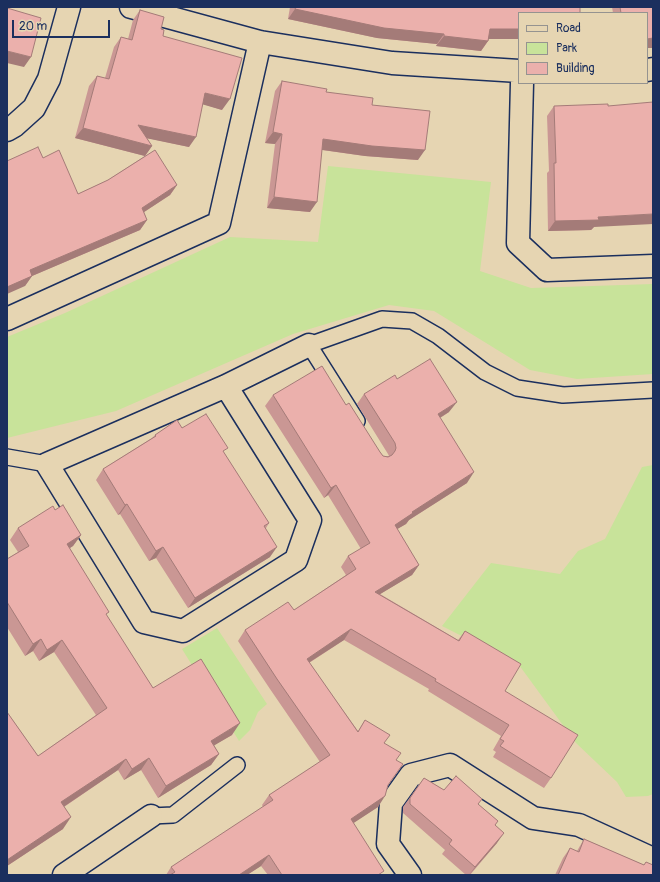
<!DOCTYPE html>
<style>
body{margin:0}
#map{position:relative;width:660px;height:882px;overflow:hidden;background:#e6d5b2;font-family:Pangolin,sans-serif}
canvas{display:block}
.frame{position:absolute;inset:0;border:8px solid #1b2f5e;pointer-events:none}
.legend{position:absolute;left:518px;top:12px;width:130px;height:72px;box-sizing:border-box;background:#e6d5b2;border:1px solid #959390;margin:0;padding:5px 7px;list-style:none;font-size:12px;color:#1b2f5e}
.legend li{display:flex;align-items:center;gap:8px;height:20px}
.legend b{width:20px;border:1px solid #959390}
.scale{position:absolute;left:12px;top:20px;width:98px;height:18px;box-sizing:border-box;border:2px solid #1b2f5e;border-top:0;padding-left:5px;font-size:12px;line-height:14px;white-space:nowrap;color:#1b2f5e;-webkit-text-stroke:3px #e6d5b2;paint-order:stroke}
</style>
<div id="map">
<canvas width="660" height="882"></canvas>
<div class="frame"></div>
<ul class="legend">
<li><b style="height:5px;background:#e6d5b2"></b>Road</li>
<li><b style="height:11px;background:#c8e39a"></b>Park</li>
<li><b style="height:11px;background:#ebb0ac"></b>Building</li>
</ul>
<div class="scale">20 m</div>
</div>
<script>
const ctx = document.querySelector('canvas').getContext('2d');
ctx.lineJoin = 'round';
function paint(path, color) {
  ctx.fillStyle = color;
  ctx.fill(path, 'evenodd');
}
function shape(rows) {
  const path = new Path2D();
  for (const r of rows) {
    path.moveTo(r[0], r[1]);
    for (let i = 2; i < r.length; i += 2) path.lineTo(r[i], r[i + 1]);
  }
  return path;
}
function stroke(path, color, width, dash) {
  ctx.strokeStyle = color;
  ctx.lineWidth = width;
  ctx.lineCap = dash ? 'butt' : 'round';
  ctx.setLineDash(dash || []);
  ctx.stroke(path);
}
paint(shape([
 [328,166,491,182,480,271,531,288,653,284,653,374,577,379,530,370,434,311,389,305,293,334,116,411,7,438,7,337,65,313,230,237,318,242],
 [653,465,653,794,648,796,626,797,617,782,576,743,519,665,442,626,491,563,560,574,578,551,605,539,642,467],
 [217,628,267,704,258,712,250,730,239,741,182,649]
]), '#c8e39a');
const service = shape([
 [357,421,309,345,382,319,412,321,438,336,485,372,517,388,563,395,653,390],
 [7,457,47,464],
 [151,816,173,815,237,765]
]);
const minor = shape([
 [131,7,260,42,392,63,519,71],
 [647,70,653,69],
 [522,83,518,243,547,270,653,266],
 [7,130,14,126,34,108,49,79,69,7],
 [7,319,219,223,260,42],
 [226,386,310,520,296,560,183,631,144,622,47,464,226,386,309,345],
 [64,875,151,816],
 [410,875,388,844,391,803,411,775,450,765,533,818,579,825,653,859]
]);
stroke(service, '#1b2f5e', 18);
stroke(minor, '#1b2f5e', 25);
stroke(service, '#e6d5b2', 15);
stroke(minor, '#e6d5b2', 22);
paint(shape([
 [290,7,580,7,489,39,488,41,481,51,436,46,437,44,377,38,288,19],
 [612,7,653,7,653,48,647,48,647,13,613,13],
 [140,10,161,29,163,36,222,110,203,104,189,147,147,138,152,146,145,156,177,185,170,195,144,212,147,220,140,230,32,276,25,286,43,158,78,194,108,180,145,156,75,138,89,86,97,76,105,78,114,47,121,37,128,39,133,20],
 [282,81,372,105,418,160,365,156,322,150,310,212,267,208,275,144,265,143,275,91],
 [554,106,608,106,594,227,591,230,548,231,547,173,549,171,547,116],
 [397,379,449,412,440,418,467,483,409,520,406,524,397,529,419,565,412,575,380,594,458,640,465,631,505,691,551,778,544,788,493,757,496,752,493,750,501,736,428,691,429,689,344,640,309,663,358,731,365,720,384,743,396,760,388,786,378,807,353,823,381,875,268,875,261,866,247,875,166,875,171,867,263,807,262,805,269,795,320,762,270,689,238,641,245,630,294,610,346,575,341,567,348,556,361,549,328,495,324,498,265,406,273,395,346,405,380,452,383,456,389,456,388,454,357,404,364,394],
 [182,428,224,453,269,523,266,528,270,557,188,608,156,558,149,561,120,514,118,515,96,480,103,469,152,438,155,435],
 [55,510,81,535,73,546,70,548,106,615,153,688,232,735,214,745,219,754,211,765,158,798,141,770,124,780,118,770,64,807,63,829,7,866,7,712,38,756,96,715,54,652,39,661,33,651,25,656,7,627,7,559,18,552,10,540,18,528],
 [424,778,444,790,482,799,478,804,498,821,495,825,497,843,470,875,466,875,442,854,445,850,403,813,403,807],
 [584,839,644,865,646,862,653,875,555,875,563,858,570,848,577,851]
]), '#ca9794');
paint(shape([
 [295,9,444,34,437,44,377,38,288,19],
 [490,29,519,29,519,39,483,39],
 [444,36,488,41,481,51,436,46],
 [653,38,653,48,647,48,647,39],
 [7,51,31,57,24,67,7,63],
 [205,93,230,99,222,110,198,103],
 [138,125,196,137,189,147,131,135],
 [83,128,152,146,145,156,75,138],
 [273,132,282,134,275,144,265,143],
 [323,139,425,150,418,160,365,156,316,149],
 [177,185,170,195,135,218,142,208],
 [274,197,317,202,310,212,267,208],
 [653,214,653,224,594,227,591,230,548,231,555,221,598,217],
 [147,220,140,230,32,276,25,286,7,294,7,287,30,270],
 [457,402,449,412,430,424,438,414],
 [474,472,467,483,409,520,406,524,387,535,395,525,412,512],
 [336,485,328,495,324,498,331,488],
 [127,504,120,514,118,515,125,505],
 [81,535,73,546,59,555,67,544],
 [163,547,156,558,149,561,156,551],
 [277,547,270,557,188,608,195,598],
 [419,565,412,575,367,602,375,592],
 [351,629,344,640,299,669,307,659],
 [41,639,33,651,25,656,33,644],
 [62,640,54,652,39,661,47,650],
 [240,723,232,735,203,752,211,741],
 [219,754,211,765,158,798,166,786],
 [149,758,141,770,124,780,132,769],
 [126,759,118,770,53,814,61,802],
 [385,796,378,807,343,830,351,819],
 [71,817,63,829,7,866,7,860],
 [504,833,497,843,469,875,475,867],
 [269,855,261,866,247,875,239,875]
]), '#a47b78');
const building = shape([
 [296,7,580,7,580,13,519,13,519,29,490,29,488,41,444,36,444,34,384,28,295,9,296,7],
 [620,7,653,7,653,38,647,39,647,13,621,13,620,7],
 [7,8,41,18,31,57,7,51,7,8],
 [140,10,164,17,161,29,164,30,163,36,242,58,230,99,205,93,196,137,138,125,152,146,83,128,97,76,109,79,121,37,132,40,140,10],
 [282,81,327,89,326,92,373,98,372,105,430,111,425,150,372,146,323,139,317,202,274,197,282,134,273,132,282,81],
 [653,102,653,214,598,217,599,220,555,221,554,163,556,163,554,106,608,104,608,106,653,102],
 [38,147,43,158,59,150,78,194,108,180,155,150,177,185,142,208,147,220,30,270,32,276,7,287,7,161,38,147],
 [430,359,457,402,438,414,474,472,412,512,413,513,395,525,419,565,375,592,459,641,465,631,521,664,505,691,578,735,551,778,500,746,504,741,500,739,509,725,435,681,436,679,351,629,307,659,358,732,365,720,390,735,384,743,401,753,396,760,403,764,388,785,385,796,351,819,384,871,378,875,282,875,269,855,239,875,170,875,175,872,171,867,273,800,269,795,330,755,277,679,245,630,288,602,294,610,356,569,348,556,370,543,336,485,331,488,273,395,322,366,346,405,349,403,380,452,383,456,388,457,392,455,395,451,396,448,395,443,364,394,395,375,397,379,430,359],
 [206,414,228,448,223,451,269,523,264,526,277,547,195,598,163,547,156,551,127,504,125,505,103,469,156,436,155,435,177,420,182,428,206,414],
 [63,505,81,535,67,544,109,612,106,614,153,688,201,659,240,723,211,741,219,754,166,786,149,758,132,769,126,759,61,802,71,817,7,860,7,712,38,756,107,708,62,640,47,650,41,639,33,644,7,602,7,559,29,546,18,528,53,506,55,510,63,505],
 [456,776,482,799,478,804,498,821,495,825,504,833,475,867,449,844,452,840,410,804,410,798,424,778,444,790,456,776],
 [584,839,644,865,646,862,653,865,653,875,558,875,570,848,579,852,584,839]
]);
paint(building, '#ebb0ac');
stroke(building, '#a47b78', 1);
</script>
